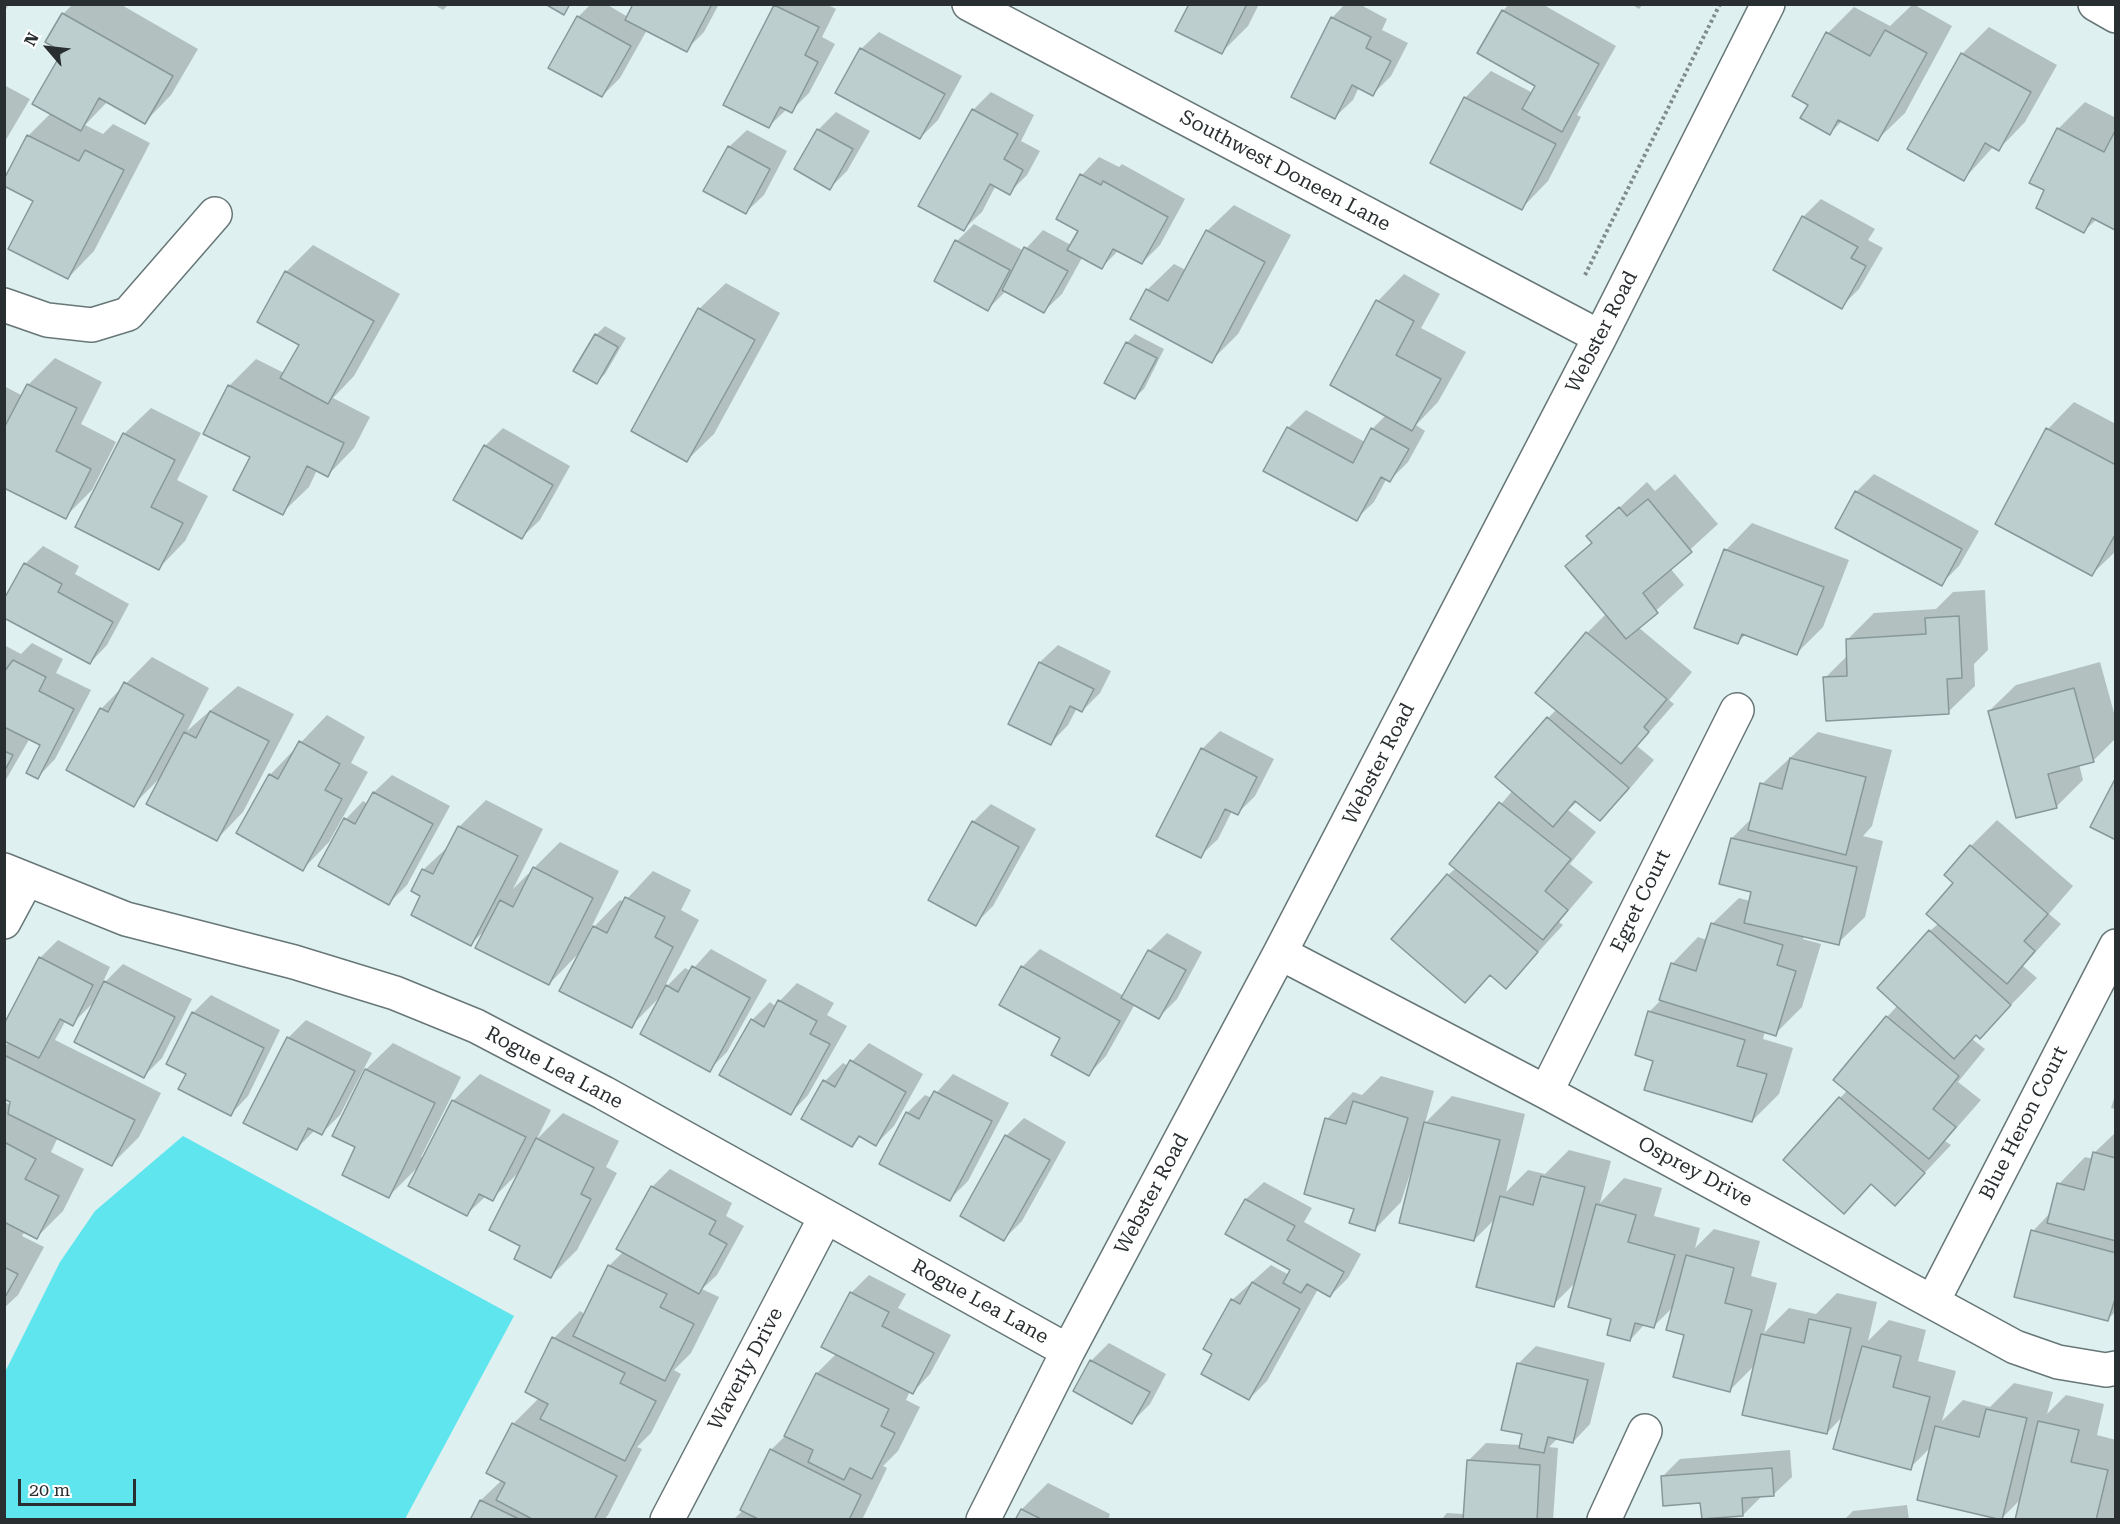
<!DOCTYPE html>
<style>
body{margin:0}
#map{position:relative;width:2120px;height:1524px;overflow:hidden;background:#dff0f1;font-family:"Roboto Serif",serif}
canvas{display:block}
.frame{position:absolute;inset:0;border:6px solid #292f30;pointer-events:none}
.north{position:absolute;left:18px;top:18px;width:60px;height:60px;-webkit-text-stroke:4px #fff;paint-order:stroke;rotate:298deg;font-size:16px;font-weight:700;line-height:24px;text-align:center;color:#292f30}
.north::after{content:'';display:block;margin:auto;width:21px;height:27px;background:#292f30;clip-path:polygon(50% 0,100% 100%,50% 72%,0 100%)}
.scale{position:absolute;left:18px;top:1479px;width:118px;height:27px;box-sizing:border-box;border:3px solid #292f30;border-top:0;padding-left:8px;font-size:18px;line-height:21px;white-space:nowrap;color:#292f30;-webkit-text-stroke:4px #fff;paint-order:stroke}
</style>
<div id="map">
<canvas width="2120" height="1524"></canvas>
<div class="frame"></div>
<div class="north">N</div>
<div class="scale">20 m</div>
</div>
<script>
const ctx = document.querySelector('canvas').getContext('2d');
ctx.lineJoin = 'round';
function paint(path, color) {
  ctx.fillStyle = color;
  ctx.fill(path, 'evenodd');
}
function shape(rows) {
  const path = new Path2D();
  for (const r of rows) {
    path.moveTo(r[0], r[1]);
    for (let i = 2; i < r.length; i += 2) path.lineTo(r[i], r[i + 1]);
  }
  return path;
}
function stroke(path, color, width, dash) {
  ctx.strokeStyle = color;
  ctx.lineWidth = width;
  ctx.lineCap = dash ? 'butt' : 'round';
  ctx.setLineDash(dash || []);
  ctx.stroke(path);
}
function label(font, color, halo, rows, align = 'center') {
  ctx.font = font + ' "Roboto Serif",serif';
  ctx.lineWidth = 5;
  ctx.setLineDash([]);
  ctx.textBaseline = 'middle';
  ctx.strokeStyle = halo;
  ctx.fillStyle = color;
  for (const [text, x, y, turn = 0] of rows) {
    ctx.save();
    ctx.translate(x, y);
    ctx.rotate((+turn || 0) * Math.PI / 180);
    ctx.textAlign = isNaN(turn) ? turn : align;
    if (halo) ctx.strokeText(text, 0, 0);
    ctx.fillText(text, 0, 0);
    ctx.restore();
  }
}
paint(shape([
 [183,1136,514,1316,405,1519,5,1519,5,1372,60,1262,95,1211]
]), '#5fe5ed');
paint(shape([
 [4,4,9,4,4,13],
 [73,4,120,4,198,49,171,95,145,122,108,101,85,125,103,134,113,124,150,143,94,251,68,278,35,200,28,136,51,113,64,52,63,14],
 [433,4,449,4,443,10],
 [591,4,606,4,628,17,635,4,719,4,704,32,686,50,647,30,620,78,602,96,578,17],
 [776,4,826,4,836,9,822,37,835,44,809,93,791,111,787,109,769,126,725,104],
 [1190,4,1259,4,1248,26,1221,53],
 [1345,4,1359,4,1387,19,1382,30,1408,43,1391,76,1373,94,1359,87,1353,100,1335,117,1332,18],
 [1509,4,1542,4,1616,46,1577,115,1581,117,1548,181,1522,208,1465,98,1491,71,1533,93,1537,85,1503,11],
 [1631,4,1643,4,1639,9],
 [1913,4,1952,26,1905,113,1878,139,1843,120,1830,133,1810,104,1828,33,1854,7,1890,26],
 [1989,27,2057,65,2025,122,1999,149,1994,146,1964,179,1962,54],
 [879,32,962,76,938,120,920,138,861,49],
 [4,85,30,99,4,143],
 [991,92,1034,115,1021,141,1040,151,1027,175,1009,193,996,185,982,212,964,229,920,206,973,110],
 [2085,102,2116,118,2115,228,2097,219,2084,231,2046,190,2058,129],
 [836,112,870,131,847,171,830,188,796,169,818,130],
 [747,130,787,151,764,195,746,212,729,147],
 [1099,157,1119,167,1122,164,1185,199,1160,245,1142,263,1119,250,1102,267,1083,256,1062,294,1044,311,1006,291,988,309,957,241,974,224,1024,251,1043,230,1071,245,1080,230,1082,175],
 [1821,199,1875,229,1868,240,1883,248,1859,289,1841,307,1803,217],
 [1234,205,1291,235,1238,334,1211,361,1147,290,1174,264,1186,270,1207,231],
 [313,245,400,294,354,376,333,398,370,417,354,448,328,475,317,470,309,487,282,513,252,457,229,386,256,359,284,373,301,344,286,272],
 [1404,274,1440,294,1421,328,1466,352,1438,402,1416,425,1425,431,1408,462,1390,480,1387,478,1374,502,1356,519,1288,428,1306,410,1365,442,1372,429,1386,415,1378,301],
 [726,283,780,313,714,434,687,460,699,309],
 [605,326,626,338,605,374,596,383,596,335],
 [1135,334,1164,349,1144,389,1135,397,1127,343],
 [55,358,102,382,81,424,116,442,92,490,65,517,4,486,4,386,23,396,28,385],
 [2074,402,2116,424,2116,551,2092,574,1997,523,2048,429],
 [151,408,201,433,177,480,208,496,185,541,159,568,124,434],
 [503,428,570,466,540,520,522,537,485,446],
 [1675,474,1718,524,1670,568,1684,585,1638,627,1692,672,1669,700,1674,704,1637,746,1654,760,1626,793,1599,819,1578,801,1568,810,1596,832,1570,864,1593,882,1559,922,1563,925,1506,987,1491,974,1465,1001,1448,875,1456,868,1451,864,1513,790,1548,718,1557,709,1587,633,1607,613,1567,566,1593,541,1589,536,1647,482,1655,491],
 [1874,474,1979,531,1959,566,1941,584,1856,492],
 [1752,523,1849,560,1823,627,1797,653,1746,634,1737,643,1696,627,1726,550],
 [43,546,79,566,75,574,129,604,107,645,90,663,25,564],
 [1985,590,1988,650,1974,664,1975,686,1948,712,1825,678,1848,655,1847,640,1874,613,1936,609,1953,592],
 [32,643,63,659,56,673,91,690,55,759,38,777,42,744,30,738,4,783,4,645,21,654],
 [1058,645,1111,671,1100,693,1082,711,1077,708,1068,725,1051,743,1040,662],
 [152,657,209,688,187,731,238,686,294,714,243,812,217,839,161,777,133,805,101,709],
 [2100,662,2116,720,2116,738,2093,761,2079,764,2083,780,2057,806,2017,816,1989,711,2016,685],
 [327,715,365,737,351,763,368,772,329,842,303,869,238,833,270,775],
 [1220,731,1274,759,1255,796,1237,814,1232,811,1218,839,1200,856,1202,749],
 [1818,732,1892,750,1872,826,1863,836,1883,841,1865,917,1838,943,1804,935,1803,939,1821,944,1802,1007,1775,1034,1765,1031,1763,1039,1793,1048,1779,1094,1752,1121,1655,1060,1649,1012,1660,1001,1672,964,1698,937,1707,940,1712,924,1739,898,1750,901,1753,890,1732,838,1753,817,1762,784],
 [392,775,450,806,407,885,389,903,346,819,363,801,368,804,374,792],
 [486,800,543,829,513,889,528,874,530,875,534,868,560,842,619,871,589,932,620,900,624,902,653,871,691,890,681,910,699,920,663,990,685,968,691,971,711,949,767,980,727,1052,709,1070,661,996,631,1026,580,952,549,984,486,929,471,944,422,895,423,870,451,844,460,826],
 [991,804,1036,829,993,906,975,924,973,822],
 [1997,820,2073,886,2049,914,2061,924,2023,966,2037,978,1980,1037,1977,1034,1972,1039,1985,1049,1958,1082,1981,1100,1945,1141,1951,1145,1895,1204,1872,1184,1844,1212,1840,1098,1848,1090,1887,1017,1898,1005,1930,931,1939,923,1971,846],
 [1167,933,1202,952,1177,999,1159,1017,1135,1004,1106,1056,1089,1074,1062,1038,1022,967,1040,949,1124,996,1149,951],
 [58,940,110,967,101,986,123,964,192,999,162,1058,144,1076,95,1001,72,1024,66,1020,55,1040,161,1093,139,1137,112,1164,58,1137,51,1152,84,1169,63,1211,37,1237,25,1231,22,1236,44,1247,18,1295,4,1308,4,1102,11,1105,11,1101,4,1097,4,1047,10,1041,40,958],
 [797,983,834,1003,827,1015,847,1026,808,1095,791,1113,752,1020,770,1002,775,1006],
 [211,995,280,1030,248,1096,231,1114,188,1073,193,1013],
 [306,1020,372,1053,340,1115,322,1133,315,1130,297,1148,245,1123,288,1038],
 [393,1043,461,1077,421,1157,424,1159,454,1100,480,1074,551,1110,537,1139,563,1113,619,1141,606,1167,617,1173,577,1250,551,1276,522,1245,519,1172,492,1199,486,1196,467,1214,419,1166,388,1197,357,1146,363,1072],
 [869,1043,923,1074,894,1126,876,1144,861,1136,852,1145,804,1118,825,1081,843,1063,848,1066],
 [953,1074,1009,1103,968,1181,950,1199,881,1164,907,1113,925,1095,932,1098],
 [1381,1076,1434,1091,1425,1123,1452,1096,1525,1114,1506,1192,1528,1170,1545,1174,1569,1150,1611,1161,1600,1203,1624,1178,1662,1188,1654,1216,1700,1228,1695,1248,1714,1229,1760,1241,1751,1276,1777,1283,1764,1333,1789,1308,1816,1314,1837,1293,1877,1302,1868,1341,1889,1320,1926,1330,1918,1361,1956,1371,1942,1421,1963,1400,1990,1407,2014,1383,2053,1392,2047,1414,2066,1395,2104,1404,2097,1435,2116,1440,2116,1517,2113,1520,2016,1520,2021,1499,2001,1519,1931,1447,1910,1468,1844,1415,1827,1433,1755,1365,1730,1390,1686,1334,1674,1306,1654,1326,1645,1324,1630,1340,1613,1318,1577,1281,1553,1305,1496,1218,1474,1240,1413,1171,1411,1171,1401,1202,1375,1229,1356,1208,1327,1119,1353,1092,1362,1095],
 [2116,1092,2116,1109,2111,1108],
 [1024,1118,1066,1142,1022,1221,1004,1239,1006,1136],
 [2116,1132,2116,1311,2107,1320,2033,1231,2051,1212,2059,1184,2085,1157,2093,1159,2094,1153],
 [670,1169,732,1203,726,1216,744,1226,717,1275,702,1289,719,1297,691,1353,674,1370,681,1374,651,1433,637,1447,642,1449,608,1515,604,1520,472,1520,481,1500,502,1480,513,1424,540,1397,554,1338,580,1311,585,1314,609,1266,624,1251,652,1187],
 [1264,1182,1312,1208,1304,1222,1361,1254,1348,1278,1330,1296,1318,1289,1267,1381,1249,1399,1214,1354,1232,1300,1271,1265,1289,1275,1292,1269,1227,1233,1246,1199],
 [869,1275,906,1294,898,1308,951,1335,930,1374,913,1392,910,1391,906,1400,920,1407,898,1451,883,1466,887,1468,862,1520,733,1520,743,1510,771,1450,787,1434,817,1373,837,1353,851,1293],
 [1109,1343,1166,1374,1150,1404,1132,1422,1091,1361],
 [1536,1346,1605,1363,1590,1424,1573,1442,1558,1438,1549,1447,1558,1448,1553,1520,1441,1520,1447,1513,1464,1514,1468,1461,1486,1443,1521,1445,1524,1433,1518,1364],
 [1790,1450,1792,1477,1774,1494,1761,1497,1743,1515,1702,1501,1662,1477,1680,1459],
 [1048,1483,1110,1514,1108,1520,1017,1520,1022,1509],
 [1907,1505,1909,1520,1844,1520,1853,1511]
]), '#0003');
const building = shape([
 [545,4,570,4,564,15,545,4],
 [633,4,712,4,687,52,625,20,633,4],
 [1189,4,1247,4,1222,54,1175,31,1189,4],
 [774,5,819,27,805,55,818,62,792,113,780,107,769,128,723,105,774,5],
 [1502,10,1599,64,1562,132,1522,109,1535,86,1477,53,1502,10],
 [62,13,173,76,145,124,99,98,81,131,32,104,62,52,45,42,62,13],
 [577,16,631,46,602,97,548,68,577,16],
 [1331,17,1371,37,1366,48,1391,61,1373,96,1352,85,1335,119,1291,97,1331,17],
 [1885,30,1927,53,1878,141,1838,120,1830,135,1800,118,1808,105,1792,96,1826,32,1870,56,1885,30],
 [860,48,945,94,920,139,835,93,860,48],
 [1961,53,2031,92,1999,151,1985,143,1964,181,1907,149,1961,53],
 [1464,97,1556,144,1522,210,1430,163,1464,97],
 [972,109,1018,134,1004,159,1023,170,1010,195,990,184,964,231,918,206,972,109],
 [2057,128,2104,152,2116,129,2115,230,2092,218,2084,233,2036,208,2044,190,2029,183,2057,128],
 [817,129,853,149,830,190,794,169,817,129],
 [27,135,79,161,85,150,124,170,68,279,8,249,33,201,4,186,4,179,27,135],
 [728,146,770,169,746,214,703,191,728,146],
 [1080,174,1101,185,1103,181,1168,217,1142,264,1113,249,1102,269,1067,250,1078,231,1056,219,1080,174],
 [1802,216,1858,247,1851,258,1866,266,1842,309,1773,270,1802,216],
 [1206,230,1265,262,1212,363,1130,319,1146,289,1168,301,1206,230],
 [955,240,1010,270,988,311,934,281,955,240],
 [1024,247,1068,271,1044,313,1002,290,1024,247],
 [285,271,374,321,328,404,280,378,299,345,257,322,285,271],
 [1376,300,1414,321,1396,355,1441,379,1412,431,1330,385,1376,300],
 [698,308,755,340,687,462,631,431,698,308],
 [595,334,618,347,597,384,573,371,595,334],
 [1126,342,1157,358,1135,399,1104,383,1126,342],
 [27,384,77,408,56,451,91,469,66,519,4,488,4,428,27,384],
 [228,385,344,443,328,477,307,466,283,515,233,490,250,457,203,434,228,385],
 [1287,427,1353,463,1371,428,1409,449,1390,482,1381,477,1357,521,1263,471,1287,427],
 [2046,428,2116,465,2116,533,2092,576,1995,524,2046,428],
 [123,433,175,460,151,507,183,523,159,570,75,527,123,433],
 [484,445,553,485,522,539,453,500,484,445],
 [1855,491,1962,549,1942,586,1835,528,1855,491],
 [1648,499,1692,552,1643,593,1658,613,1626,639,1565,566,1592,543,1586,536,1619,507,1627,516,1648,499],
 [1724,549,1824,587,1797,655,1742,634,1738,644,1694,628,1724,549],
 [24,563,62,584,58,592,113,622,90,664,4,618,4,599,24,563],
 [1959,616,1962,678,1947,679,1949,714,1826,721,1823,677,1847,676,1846,639,1926,634,1925,618,1959,616],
 [1586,632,1667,699,1644,727,1649,732,1621,764,1535,693,1586,632],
 [13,660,46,677,39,691,74,709,38,779,26,773,40,745,4,727,4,672,13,660],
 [1039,662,1094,689,1082,712,1070,706,1051,745,1008,724,1039,662],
 [124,682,184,715,134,807,66,770,100,708,108,712,124,682],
 [2074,688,2094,762,2048,774,2057,808,2016,818,1988,711,2074,688],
 [210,711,269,741,217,841,146,804,184,732,196,738,210,711],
 [1547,717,1629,788,1600,821,1575,801,1553,827,1495,777,1547,717],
 [299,741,340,764,325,790,342,799,303,871,236,833,269,774,278,779,299,741],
 [1201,748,1257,777,1238,815,1225,809,1201,858,1156,836,1201,748],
 [4,751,13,755,4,772,4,751],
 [1790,758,1866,777,1846,855,1748,830,1760,783,1782,789,1790,758],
 [2116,777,2116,840,2090,827,2116,777],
 [373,792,433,824,389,905,318,866,344,818,355,824,373,792],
 [1499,802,1571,859,1545,891,1568,910,1543,940,1449,864,1499,802],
 [972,821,1019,847,976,926,928,900,972,821],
 [458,826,518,856,471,946,411,915,420,896,411,891,422,869,433,874,458,826],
 [1731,838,1857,867,1839,945,1744,923,1751,892,1719,884,1731,838],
 [1970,845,2048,914,2024,941,2035,951,2007,984,1926,914,1953,883,1944,875,1970,845],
 [533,867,593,898,549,985,475,948,500,900,513,907,533,867],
 [1447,874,1538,952,1506,989,1490,975,1465,1003,1391,939,1447,874],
 [625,897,665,917,655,937,673,947,632,1028,559,991,593,926,607,933,625,897],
 [1711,923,1783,945,1777,965,1796,971,1776,1036,1659,1000,1671,963,1696,971,1711,923],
 [1929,930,2011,1005,1980,1039,1976,1035,1954,1059,1877,988,1929,930],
 [1148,950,1186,970,1159,1019,1121,998,1148,950],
 [39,957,93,985,73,1026,60,1019,39,1058,4,1041,4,1024,39,957],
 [692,966,750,998,710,1072,640,1034,666,985,678,992,692,966],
 [1021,966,1120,1021,1089,1076,1051,1055,1060,1038,999,1005,1021,966],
 [104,981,175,1017,144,1078,74,1042,104,981],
 [778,1000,817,1021,810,1034,830,1044,791,1115,719,1075,751,1019,764,1027,778,1000],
 [1648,1011,1745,1040,1737,1066,1767,1074,1752,1122,1644,1090,1653,1061,1635,1055,1648,1011],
 [192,1012,264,1048,231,1116,178,1089,186,1074,166,1064,192,1012],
 [1886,1016,1959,1076,1933,1109,1956,1127,1929,1159,1833,1080,1886,1016],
 [287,1037,355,1071,322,1135,308,1128,297,1150,243,1123,287,1037],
 [4,1055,135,1120,112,1166,8,1114,10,1102,4,1099,4,1055],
 [850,1060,906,1092,876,1146,859,1136,852,1147,801,1119,823,1080,835,1087,850,1060],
 [365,1069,435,1103,389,1198,342,1175,355,1147,332,1136,365,1069],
 [934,1091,992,1121,950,1201,879,1164,906,1112,919,1119,934,1091],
 [1839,1097,1925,1173,1895,1206,1871,1184,1844,1214,1783,1160,1839,1097],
 [452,1100,526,1137,493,1201,479,1194,467,1216,408,1186,452,1100],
 [1353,1101,1408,1118,1375,1231,1349,1223,1354,1209,1304,1194,1325,1118,1346,1124,1353,1101],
 [1424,1122,1500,1140,1474,1241,1399,1223,1424,1122],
 [1005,1135,1050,1160,1004,1241,960,1216,1005,1135],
 [536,1138,594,1168,581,1194,591,1199,551,1278,514,1259,520,1246,489,1230,536,1138],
 [4,1142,36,1159,25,1179,59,1196,37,1239,4,1222,4,1142],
 [2093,1152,2116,1158,2116,1241,2047,1223,2057,1183,2084,1190,2093,1152],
 [1541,1176,1585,1187,1554,1307,1476,1287,1500,1196,1533,1205,1541,1176],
 [651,1186,716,1221,709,1234,727,1244,699,1294,616,1249,651,1186],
 [1245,1199,1295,1226,1287,1240,1344,1272,1330,1297,1307,1284,1301,1293,1283,1283,1290,1270,1225,1234,1245,1199],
 [1596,1204,1636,1215,1628,1242,1675,1255,1654,1328,1635,1323,1630,1341,1607,1335,1611,1319,1568,1307,1596,1204],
 [2031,1230,2116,1253,2116,1296,2108,1321,2014,1297,2031,1230],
 [1686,1255,1734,1268,1725,1303,1752,1310,1730,1392,1673,1377,1684,1335,1666,1330,1686,1255],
 [608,1265,667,1294,660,1307,694,1324,665,1381,573,1336,608,1265],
 [4,1267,18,1274,4,1299,4,1267],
 [1252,1282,1300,1309,1249,1400,1201,1374,1212,1354,1203,1349,1231,1299,1240,1304,1252,1282],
 [850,1292,889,1312,882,1326,934,1353,913,1394,821,1347,850,1292],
 [1809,1319,1851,1328,1827,1434,1742,1415,1761,1334,1804,1343,1809,1319],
 [552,1337,625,1373,620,1383,656,1401,625,1461,540,1419,548,1404,525,1392,552,1337],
 [1862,1346,1901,1356,1893,1387,1930,1397,1911,1470,1833,1449,1862,1346],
 [1090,1360,1150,1392,1132,1424,1073,1391,1090,1360],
 [1517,1363,1588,1380,1573,1443,1548,1437,1544,1453,1519,1448,1522,1434,1501,1430,1517,1363],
 [816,1373,889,1409,881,1426,895,1433,872,1479,850,1468,844,1480,808,1462,813,1450,784,1436,816,1373],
 [1986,1409,2027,1418,2002,1520,1917,1500,1935,1426,1979,1437,1986,1409],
 [2038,1421,2079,1430,2071,1462,2108,1470,2096,1520,2015,1520,2038,1421],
 [512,1423,617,1476,594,1520,534,1520,496,1500,505,1483,486,1473,512,1423],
 [770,1449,861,1495,849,1520,760,1520,740,1510,770,1449],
 [1467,1460,1540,1465,1537,1520,1463,1520,1467,1460],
 [1772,1468,1774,1496,1742,1498,1743,1516,1702,1519,1700,1503,1663,1506,1661,1476,1772,1468],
 [480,1500,521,1520,470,1520,480,1500],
 [1021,1509,1043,1520,1015,1520,1021,1509]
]);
paint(building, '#bdcecf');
stroke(building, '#889899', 1.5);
const minor = shape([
 [969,4,1600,337],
 [2095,4,2116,16],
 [4,305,47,320,92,325,128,314,215,214],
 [4,870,126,919,294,962,395,993,476,1026,604,1093,1068,1351],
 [4,922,26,881],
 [1280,953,1546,1092,2015,1347,2058,1362,2106,1370,2116,1368],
 [1546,1092,1737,710],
 [1933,1301,2116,946],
 [667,1520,825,1218],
 [983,1520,1068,1351,1280,953,1600,337,1768,4],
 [1604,1520,1645,1431]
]);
stroke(minor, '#677677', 36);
stroke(shape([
 [1585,275,1720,4]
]), '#818c8d', 4, [3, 3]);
stroke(minor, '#fff', 33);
label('20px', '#292f30', '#fff', [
 ["Southwest Doneen Lane",1285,171,28],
 ["Webster Road",1602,332,-63],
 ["Webster Road",1379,764,-63],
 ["Egret Court",1641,901,-64],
 ["Rogue Lea Lane",554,1068,28],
 ["Blue Heron Court",2024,1123,-63],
 ["Osprey Drive",1695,1172,28],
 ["Webster Road",1152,1194,-62],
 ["Rogue Lea Lane",980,1302,29],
 ["Waverly Drive",746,1369,-62]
]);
</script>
